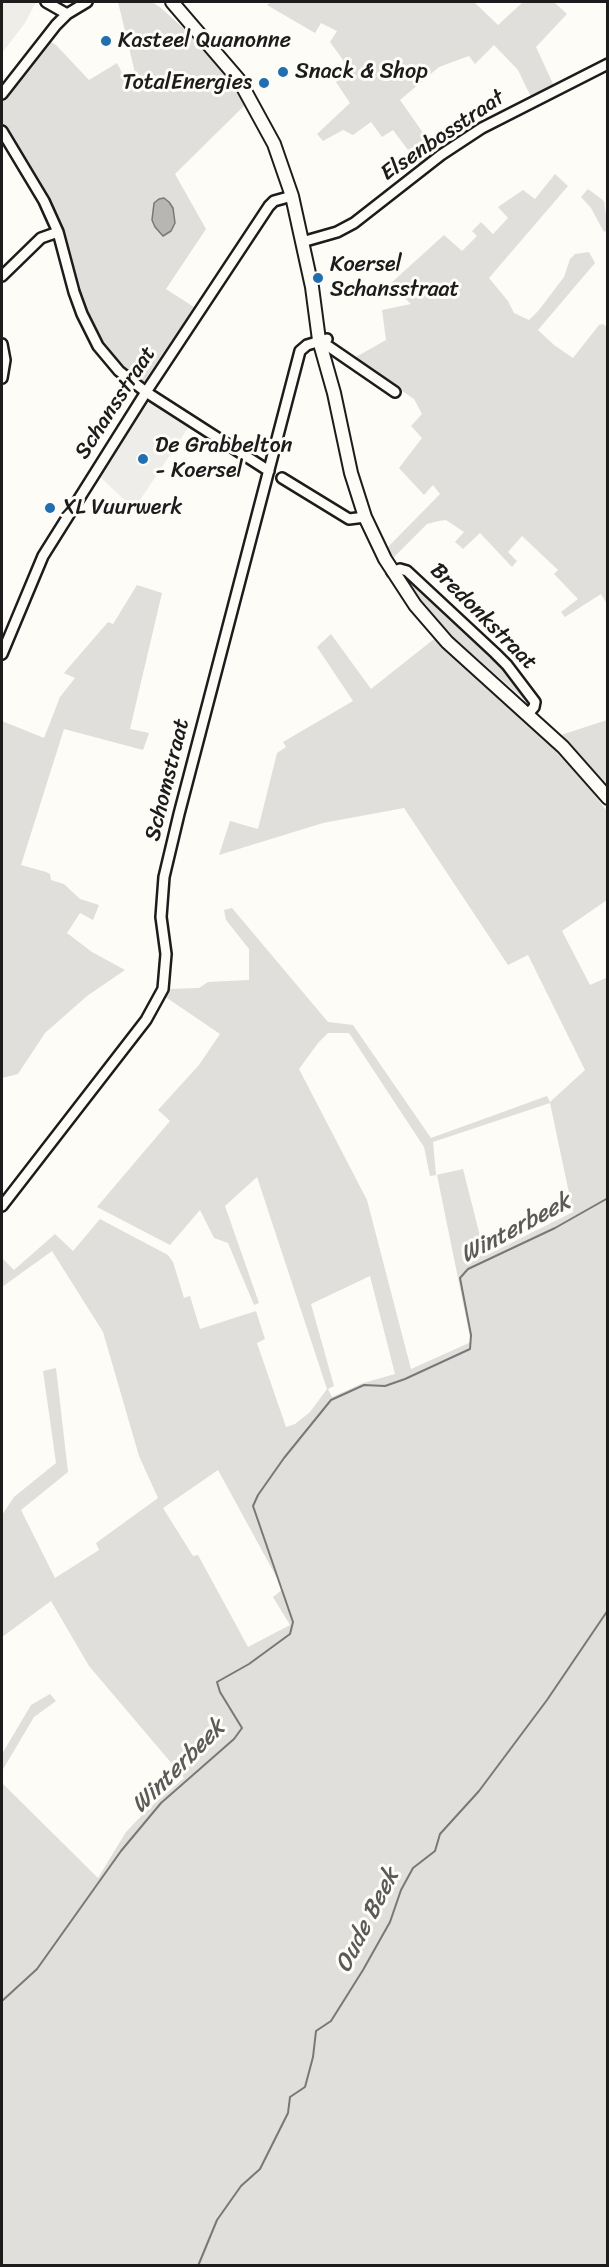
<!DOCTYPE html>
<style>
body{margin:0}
#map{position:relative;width:609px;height:2267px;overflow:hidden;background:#fdfcf7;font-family:Sriracha,sans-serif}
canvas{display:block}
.frame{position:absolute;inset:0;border:3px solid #1c1c1c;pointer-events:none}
</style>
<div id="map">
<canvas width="609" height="2267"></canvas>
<div class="frame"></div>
</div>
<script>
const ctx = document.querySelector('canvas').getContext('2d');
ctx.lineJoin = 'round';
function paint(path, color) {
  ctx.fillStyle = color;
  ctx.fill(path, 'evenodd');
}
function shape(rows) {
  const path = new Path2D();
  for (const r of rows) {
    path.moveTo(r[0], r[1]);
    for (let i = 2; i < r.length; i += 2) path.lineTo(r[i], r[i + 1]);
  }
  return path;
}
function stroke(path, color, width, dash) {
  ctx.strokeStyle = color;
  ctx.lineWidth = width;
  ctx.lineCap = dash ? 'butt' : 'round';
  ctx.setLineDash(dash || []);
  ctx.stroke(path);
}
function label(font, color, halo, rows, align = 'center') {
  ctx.font = font + ' Sriracha,sans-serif';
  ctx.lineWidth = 6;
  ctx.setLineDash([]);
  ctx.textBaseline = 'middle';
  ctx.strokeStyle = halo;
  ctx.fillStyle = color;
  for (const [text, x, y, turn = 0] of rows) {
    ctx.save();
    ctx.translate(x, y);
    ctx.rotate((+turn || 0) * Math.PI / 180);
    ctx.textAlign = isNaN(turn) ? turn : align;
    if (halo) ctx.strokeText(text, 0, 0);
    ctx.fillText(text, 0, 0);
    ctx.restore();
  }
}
paint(shape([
 [2,2,36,2,25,23,2,53],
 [146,403,152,403,190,425,134,509,98,475]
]), '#eeede9');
paint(shape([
 [118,2,152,2,161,8,203,46,247,103,175,174,206,229,166,289,197,309,165,358,149,379,143,382,122,368,107,351,95,334,81,300,63,236,44,193,2,124,2,103,49,41,56,45,89,80,117,63,127,82,136,77],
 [271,2,474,2,498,25,523,2,554,2,567,14,536,47,554,86,531,97,518,70,494,45,475,64,469,56,439,67,400,100,438,154,420,166,393,130,382,137,371,122,353,135,343,130,323,141,317,134,350,103,336,82,347,72,343,60,330,42,337,31,321,23,315,33,267,5],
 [555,174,568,186,489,278,508,301,514,313,529,320,539,310,564,277,570,259,575,254,589,252,595,263,538,330,554,345,573,358,599,325,603,324,607,327,607,604,601,594,565,617,561,612,578,599,554,574,558,570,522,536,508,552,517,561,512,567,480,533,463,549,455,542,464,532,446,520,439,521,427,524,393,558,387,548,440,494,433,485,424,495,399,468,422,438,411,426,422,414,414,399,354,358,386,340,382,310,411,304,390,284,444,235,462,251,477,236,472,231,481,222,493,234,508,218,498,207,523,190,535,199],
 [588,189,604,201,608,230,604,232,591,208,581,197],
 [402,573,406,574,501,662,528,700,527,702,452,636,418,596],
 [137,585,162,593,130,729,149,733,143,750,64,729,21,865,46,872,50,874,51,880,64,884,80,899,99,905,93,920,80,913,67,933,92,952,125,970,87,996,45,1033,18,1074,2,1078,2,721,44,738,60,697,75,678,64,673,108,622,113,624],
 [331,634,371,689,434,639,546,741,580,777,607,811,607,900,562,931,590,985,608,977,607,2265,2,2265,2,1783,98,1878,126,1832,148,1809,184,1778,89,1666,51,1601,2,1637,2,1515,14,1497,56,1463,43,1371,56,1368,68,1472,21,1510,55,1578,99,1550,96,1543,158,1498,139,1456,103,1332,52,1251,2,1287,2,1258,14,1270,55,1234,73,1251,100,1219,168,1255,173,1262,184,1298,190,1296,200,1329,256,1311,265,1339,257,1343,286,1427,295,1424,310,1412,327,1389,257,1177,225,1206,259,1303,254,1305,228,1243,214,1238,200,1210,170,1245,97,1207,170,1121,158,1110,199,1065,220,1034,164,996,167,989,199,988,208,982,249,980,249,949,226,920,224,910,232,908,328,1022,353,1025,431,1138,547,1096,550,1102,585,1070,528,955,508,965,404,808,323,823,219,855,230,821,258,829,277,753,286,747,283,742,353,701,317,647],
 [328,1033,349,1033,424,1147,430,1176,437,1175,471,1342,411,1369,367,1200,299,1069,318,1043],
 [550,1103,573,1212,485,1256,463,1169,436,1175,433,1142],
 [370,1276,395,1374,363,1383,332,1397,328,1389,334,1386,311,1304],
 [218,1470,283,1589,273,1597,290,1625,248,1647,198,1555,193,1556,163,1508],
 [607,720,608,720,607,784,561,735],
 [50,1694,56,1701,34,1717,2,1771,2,1754,31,1705]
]), '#e0dfdb');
const water = shape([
 [164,198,169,202,173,208,175,223,171,231,163,236,155,227,152,220,154,203,159,199,164,198]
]);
paint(water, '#b7b6b2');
stroke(water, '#797876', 1.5);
stroke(shape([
 [2,2001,37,1969,121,1851,161,1803,234,1739,242,1728,220,1692,217,1682,249,1664,290,1634,293,1622,253,1506,258,1495,284,1458,331,1400,364,1385,385,1386,405,1379,470,1349,471,1335,460,1278,468,1269,555,1228,608,1198],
 [198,2266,217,2220,241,2186,260,2169,288,2113,290,2097,305,2087,313,2057,316,2031,331,2021,363,1970,390,1922,401,1890,413,1868,435,1851,440,1834,479,1791,547,1700,608,1610]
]), '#797876', 2);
const minor = shape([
 [46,2,67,14],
 [2,94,56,25,67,14,87,2],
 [2,131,44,201,58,232,74,292,82,314,98,346,119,371,146,392,269,471],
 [302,242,337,232,354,223,441,155,482,128,608,64],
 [2,276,41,238,58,232],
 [2,344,5,360,2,378],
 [328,346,395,392],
 [282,478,349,519,365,517],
 [392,572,400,569,407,571,495,653,507,665,535,702,534,707,528,714],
 [2,654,43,556,146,392,269,206,274,201,292,196],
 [2,1206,146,1020,163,989,166,954,161,917,164,877,179,814,300,351,307,345,327,339]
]);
const tertiary = shape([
 [172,2,239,80,274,144,292,196,312,287,319,340,334,393,351,473,365,517,385,559,415,605,447,642,563,747,608,798]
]);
stroke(minor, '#1c1c1c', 14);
stroke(tertiary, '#1c1c1c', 16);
stroke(minor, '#fdfcf7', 9);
stroke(tertiary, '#fdfcf7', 12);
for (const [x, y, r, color] of [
 [106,41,6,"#1f6fb2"],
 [283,72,6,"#1f6fb2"],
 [264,83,6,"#1f6fb2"],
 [318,278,6,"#1f6fb2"],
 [143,459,6,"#1f6fb2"],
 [50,508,6,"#1f6fb2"]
]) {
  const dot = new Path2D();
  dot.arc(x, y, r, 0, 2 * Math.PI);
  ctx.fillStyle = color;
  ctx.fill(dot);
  stroke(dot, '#fdfcf7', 2);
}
label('22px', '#1c1c1c', '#fdfcf7', [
 ["Kasteel Quanonne",118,41],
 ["Snack & Shop",295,72],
 ["TotalEnergies",252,83,"right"],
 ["Koersel",330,265],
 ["Schansstraat",330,290],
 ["De Grabbelton",155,446],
 ["- Koersel",155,471],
 ["XL Vuurwerk",62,508]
], 'left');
label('22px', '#1c1c1c', '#fdfcf7', [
 ["Elsenbosstraat",443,136,-34],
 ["Schansstraat",116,403,-57],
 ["Bredonkstraat",483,617,45],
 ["Schomstraat",168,780,-76]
]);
label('italic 24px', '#5a5a58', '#fdfcf7', [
 ["Winterbeek",516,1229,-28],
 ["Winterbeek",179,1767,-45],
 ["Oude Beek",368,1921,-63]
]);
</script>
